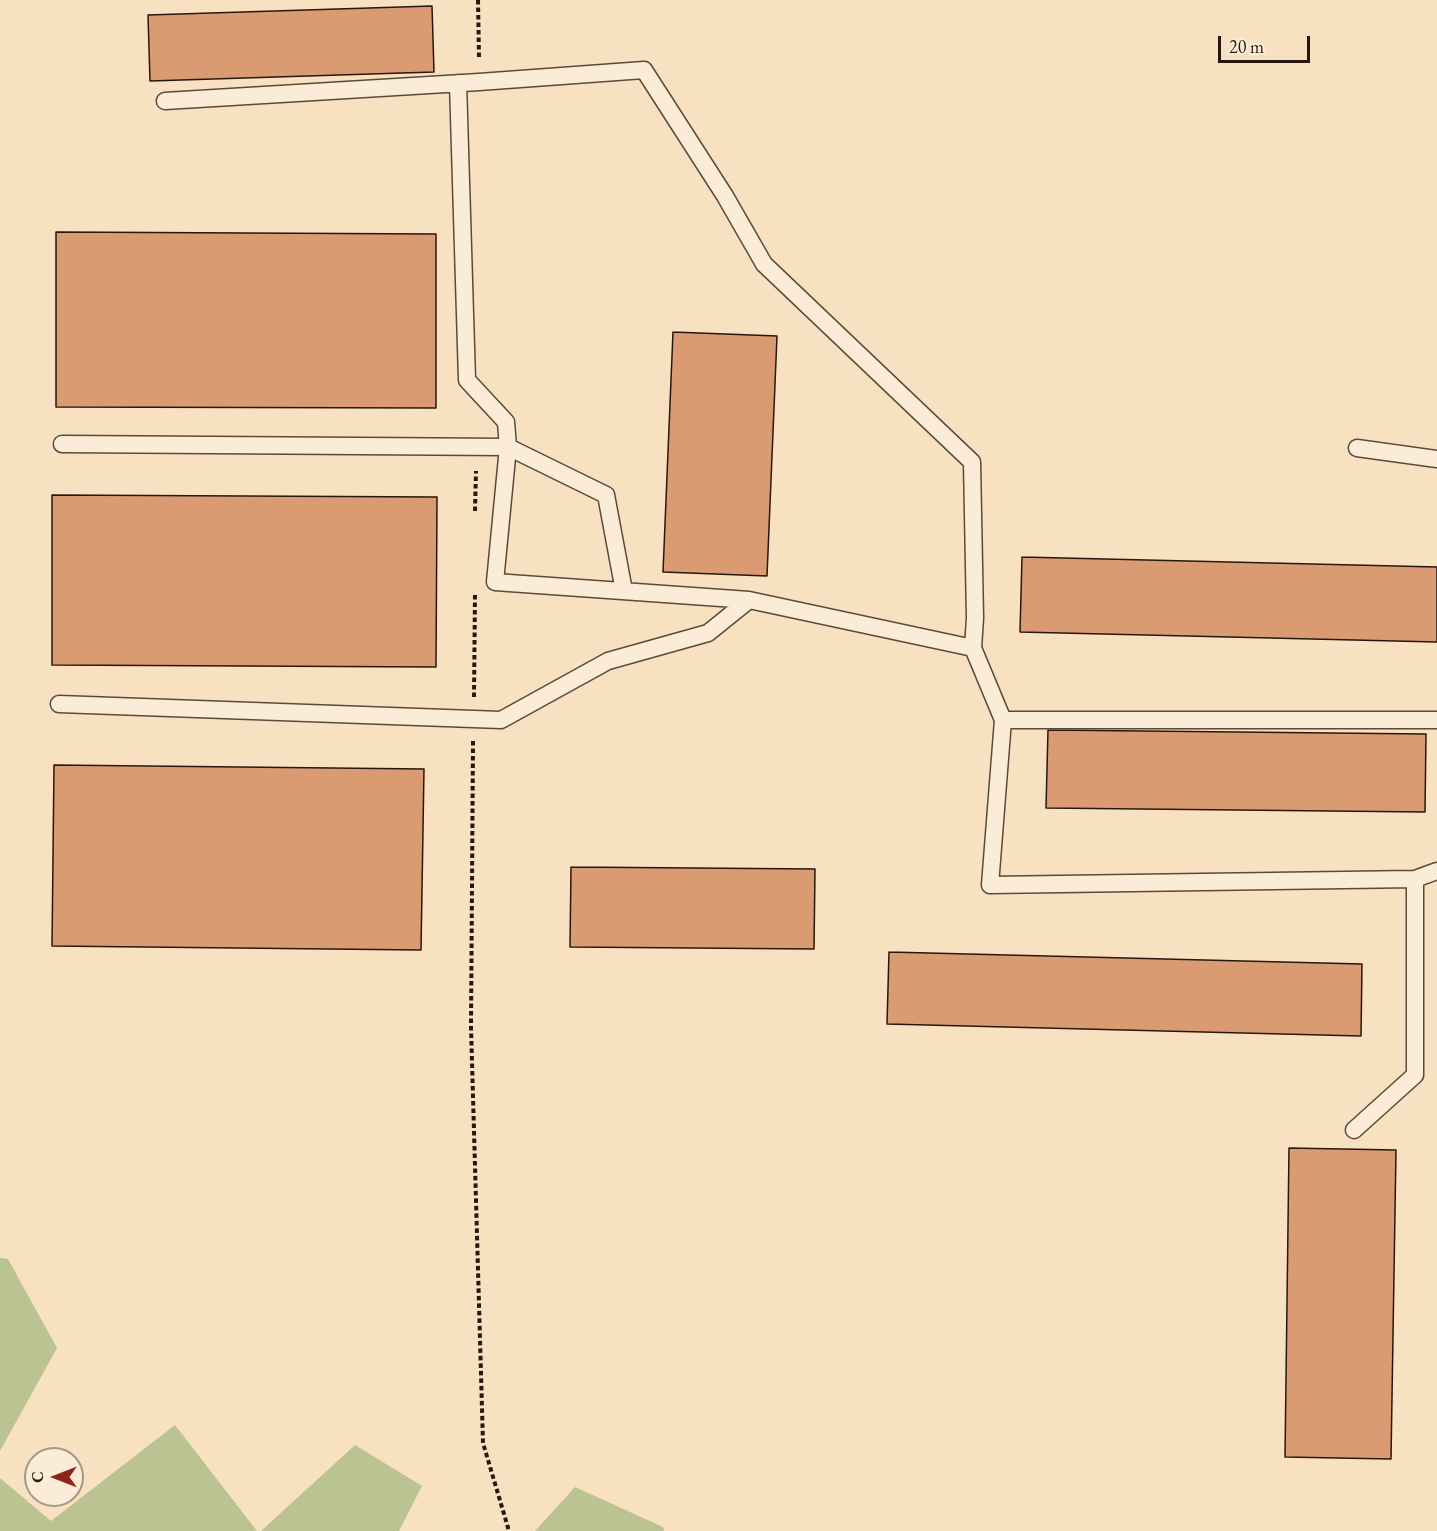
<!DOCTYPE html>
<meta charset="utf-8">
<style>
body{margin:0}
#map{position:relative;width:1437px;height:1531px;overflow:hidden;background:#f7e1c0;font-family:"EB Garamond",serif}
canvas{display:block}
.north{position:absolute;left:24px;top:1447px;width:60px;height:60px;box-sizing:border-box;background:#faecd6;border:2px solid #a69786;border-radius:50%;rotate:270deg;font-size:16px;font-weight:700;line-height:24px;text-align:center;color:#27170e}
.north::after{content:'';display:block;margin:auto;width:21px;height:27px;background:#8f2418;clip-path:polygon(50% 0,100% 100%,50% 72%,0 100%)}
.scale{position:absolute;left:1218px;top:36px;width:92px;height:27px;box-sizing:border-box;border:3px solid #27170e;border-top:0;padding-left:8px;font-size:18px;line-height:21px;white-space:nowrap;color:#27170e;-webkit-text-stroke:4px #faecd6;paint-order:stroke}
</style>
<div id="map">
<canvas width="1437" height="1531"></canvas>
<div class="north">С</div>
<div class="scale">20 m</div>
</div>
<script>
const ctx = document.querySelector('canvas').getContext('2d');
ctx.lineJoin = 'round';
function paint(path, color) {
  ctx.fillStyle = color;
  ctx.fill(path, 'evenodd');
}
function shape(rows) {
  const path = new Path2D();
  for (const r of rows) {
    path.moveTo(r[0], r[1]);
    for (let i = 2; i < r.length; i += 2) path.lineTo(r[i], r[i + 1]);
  }
  return path;
}
function stroke(path, color, width, dash) {
  ctx.strokeStyle = color;
  ctx.lineWidth = width;
  ctx.lineCap = dash ? 'butt' : 'round';
  ctx.setLineDash(dash || []);
  ctx.stroke(path);
}
paint(shape([
 [0,1258,8,1259,57,1348,0,1451],
 [175,1425,257,1531,0,1531,0,1478,51,1521],
 [355,1445,422,1486,399,1531,261,1531],
 [575,1487,663,1527,664,1531,535,1531]
]), '#bcc393');
const building = shape([
 [432,6,434,72,150,81,148,15,432,6],
 [56,232,436,234,436,408,56,407,56,232],
 [673,332,777,336,767,576,663,572,673,332],
 [52,495,437,497,436,667,52,665,52,495],
 [1022,557,1437,567,1437,642,1020,632,1022,557],
 [1048,730,1426,734,1425,812,1046,808,1048,730],
 [54,765,424,769,421,950,52,946,54,765],
 [571,867,815,869,814,949,570,947,571,867],
 [889,952,1362,964,1361,1036,887,1024,889,952],
 [1289,1148,1396,1150,1391,1459,1285,1457,1289,1148]
]);
paint(building, '#da9b72');
stroke(building, '#27170e', 1.5);
const service = shape([
 [458,83,467,380,506,422,508,447,495,582,749,600,973,648,1003,720,990,885,1415,879],
 [165,101,479,82,644,70,725,196,764,264,972,462,975,618,973,648],
 [62,444,508,447,606,495,624,591],
 [1357,448,1437,459],
 [59,704,501,720,608,661,708,633,749,600],
 [1003,720,1437,720],
 [1354,1130,1415,1075,1415,879,1437,871]
]);
stroke(service, '#5b4a3a', 19);
stroke(shape([
 [478,0,479,58],
 [475,511,476,471],
 [474,697,475,594],
 [473,741,471,1027,483,1443,509,1531]
]), '#27170e', 4, [4.5, 3]);
stroke(service, '#faecd6', 16);
</script>
